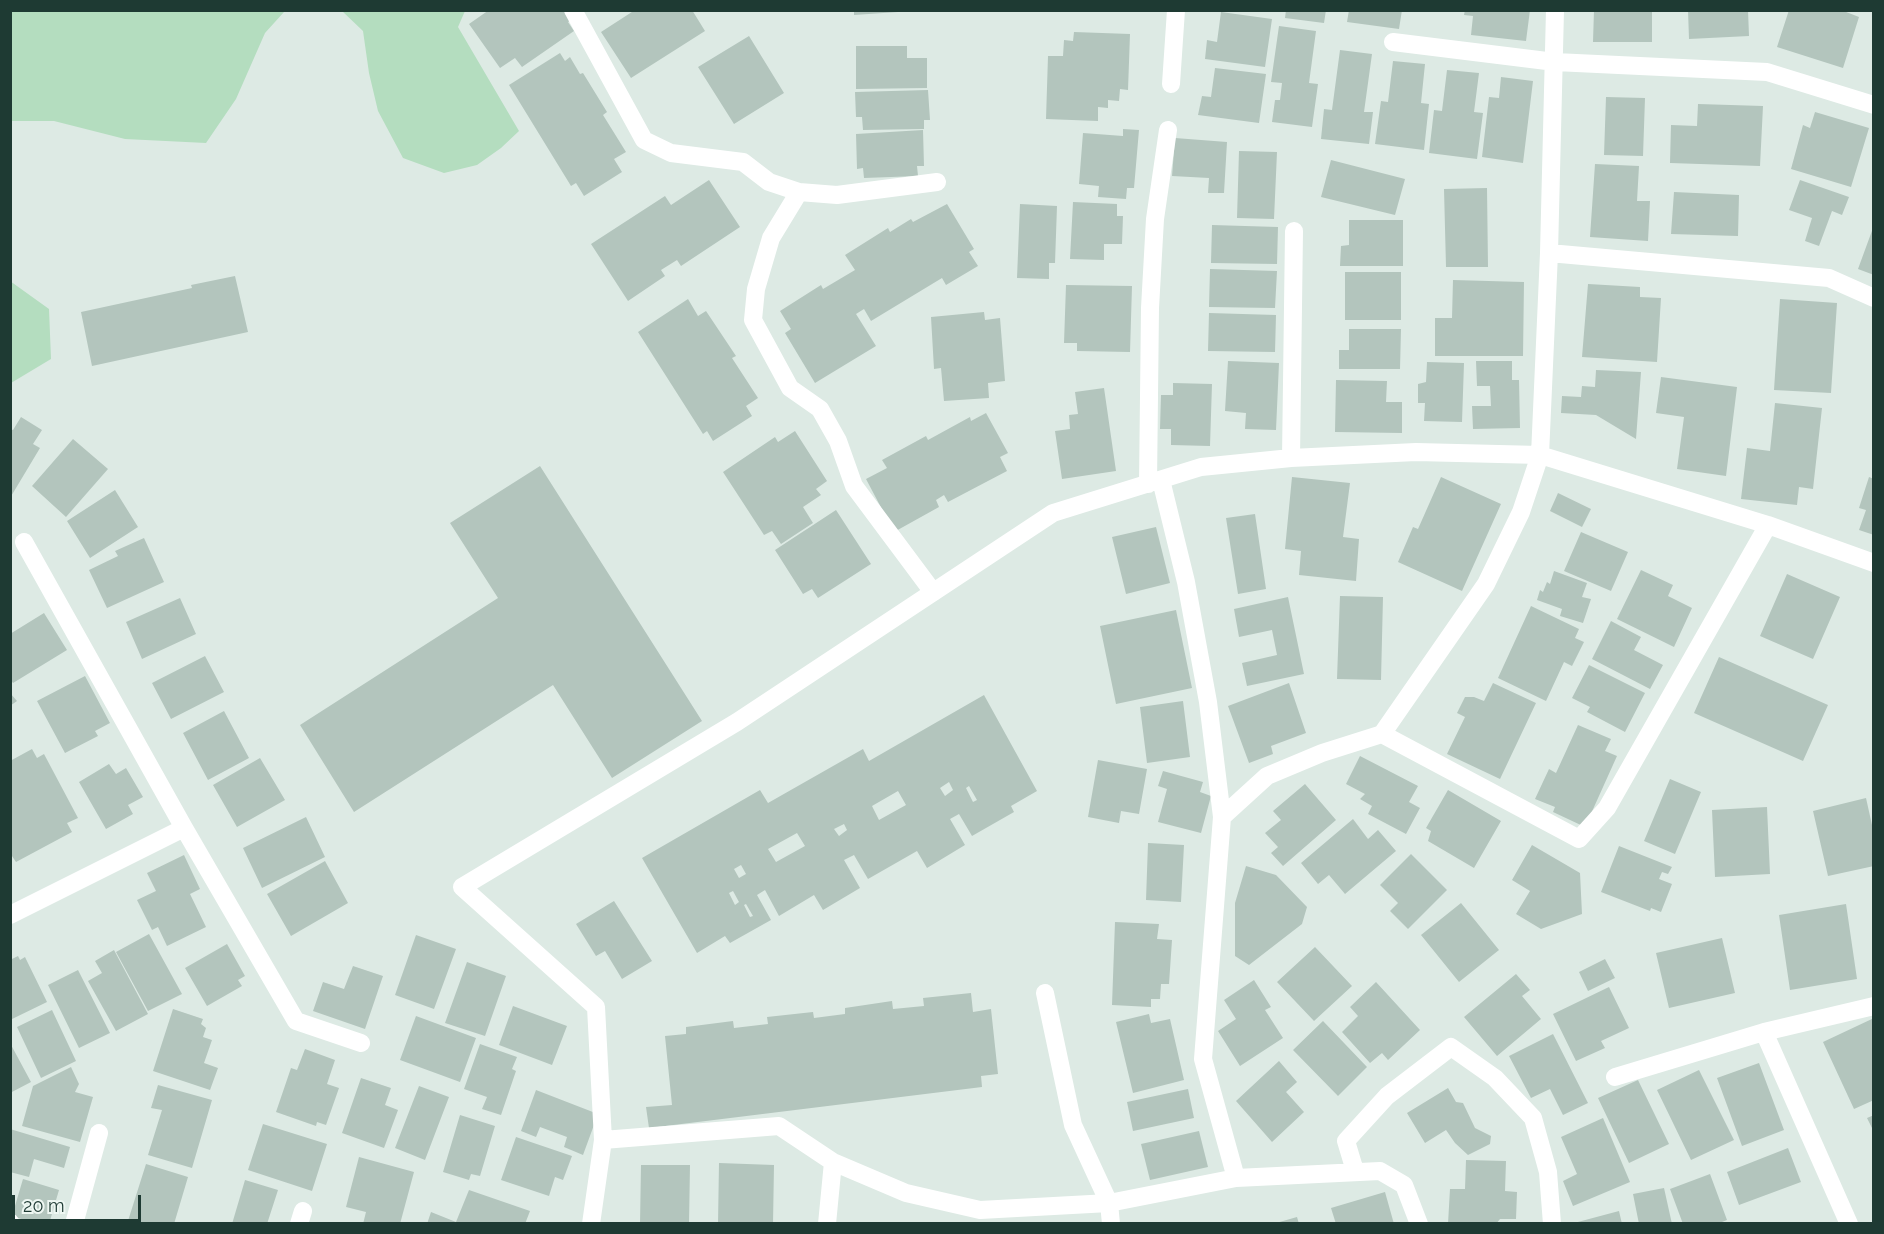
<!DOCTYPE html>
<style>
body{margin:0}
#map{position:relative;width:1884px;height:1234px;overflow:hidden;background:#ddeae4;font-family:Raleway,sans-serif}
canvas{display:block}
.frame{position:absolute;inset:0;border:12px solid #1e3a33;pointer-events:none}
.scale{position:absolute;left:12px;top:1195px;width:129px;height:27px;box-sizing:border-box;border:3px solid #1e3a33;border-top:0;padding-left:8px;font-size:18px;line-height:21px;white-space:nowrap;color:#1e3a33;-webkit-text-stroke:4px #eef7f2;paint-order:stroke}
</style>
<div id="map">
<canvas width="1884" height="1234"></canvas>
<div class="frame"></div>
<div class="scale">20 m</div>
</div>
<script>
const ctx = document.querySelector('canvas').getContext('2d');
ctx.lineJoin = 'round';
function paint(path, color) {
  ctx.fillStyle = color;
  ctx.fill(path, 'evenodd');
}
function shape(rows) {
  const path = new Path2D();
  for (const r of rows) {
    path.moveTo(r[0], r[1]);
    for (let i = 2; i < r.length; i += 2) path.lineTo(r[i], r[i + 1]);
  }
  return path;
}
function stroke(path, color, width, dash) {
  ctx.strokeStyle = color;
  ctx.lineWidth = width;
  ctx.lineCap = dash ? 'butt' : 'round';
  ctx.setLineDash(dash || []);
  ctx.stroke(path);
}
paint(shape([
 [11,10,288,10,288,11,284,12,265,33,236,99,206,143,125,139,54,121,11,121],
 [342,11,465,11,458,27,519,131,501,148,477,165,444,173,403,158,378,111,369,73,363,31],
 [10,281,49,309,51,359,11,383]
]), '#b4ddbf');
paint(shape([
 [489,10,567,10,573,19,568,22,574,31,522,67,515,58,500,68,469,24],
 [635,10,692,10,705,31,631,78,601,32],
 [854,10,898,10,898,12,854,15],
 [1286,10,1326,10,1324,23,1285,18],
 [1349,10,1402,10,1399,29,1347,22],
 [1465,10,1530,10,1526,41,1471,35,1473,16,1464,15],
 [1594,10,1652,10,1652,42,1593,42],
 [1688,10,1748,10,1749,36,1689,39],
 [1789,10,1841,10,1859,17,1843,68,1777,47],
 [1221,12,1272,19,1265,67,1205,59,1207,40,1217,42],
 [1279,26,1316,31,1309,83,1318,84,1312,127,1272,122,1275,100,1280,100,1282,83,1271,82],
 [1074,32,1130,34,1128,90,1120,89,1119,101,1108,100,1108,108,1098,107,1098,121,1046,119,1048,56,1063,56,1064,40,1073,41],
 [749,36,784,93,734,124,698,67],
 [856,46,907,46,907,58,927,58,927,88,856,89],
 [1340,50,1372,54,1364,112,1373,112,1369,144,1321,139,1324,109,1332,110],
 [560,53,565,61,570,57,580,74,583,73,607,112,603,115,626,152,614,159,622,172,584,196,576,183,571,186,509,85],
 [1393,61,1425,64,1421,103,1429,104,1424,150,1375,144,1381,101,1388,102],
 [1215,68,1266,74,1259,123,1198,115,1202,96,1211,97],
 [1447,70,1479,73,1474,112,1483,113,1477,159,1429,153,1434,110,1442,111],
 [1501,77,1533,81,1523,163,1482,157,1489,97,1499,98],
 [928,90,930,120,924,120,924,129,863,130,862,117,856,117,855,92],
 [1606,97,1645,98,1643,156,1604,155],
 [1698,104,1763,106,1760,166,1670,163,1671,125,1697,126],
 [1815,112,1869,128,1851,187,1791,169,1803,125,1810,128],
 [1123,129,1139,130,1134,188,1127,188,1126,199,1098,197,1099,186,1079,184,1083,133,1123,136],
 [923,130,924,166,917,166,918,176,864,178,863,168,857,169,856,134],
 [1175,138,1227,142,1224,193,1208,193,1209,178,1172,176],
 [1239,151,1277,152,1274,219,1237,218],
 [1331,160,1405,179,1395,215,1321,197],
 [1595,164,1639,166,1637,201,1650,201,1648,241,1590,237],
 [709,180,740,227,681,266,677,260,661,270,665,276,628,301,591,244,665,196,671,205],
 [1800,180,1849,197,1842,215,1832,211,1819,246,1805,241,1812,218,1789,210],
 [1487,188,1488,267,1446,267,1444,189],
 [1674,192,1739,195,1738,236,1671,234],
 [1073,202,1117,204,1117,216,1123,216,1122,244,1104,244,1104,260,1070,259],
 [947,204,974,249,969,252,978,266,946,285,942,278,871,321,864,309,856,314,876,346,815,383,785,333,791,329,780,311,821,285,823,289,855,270,845,255,888,228,890,232,911,219,913,222],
 [1020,204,1057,206,1055,263,1049,263,1049,279,1017,278],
 [1349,220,1403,220,1403,266,1340,266,1341,246,1349,245],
 [1212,225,1278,227,1277,264,1211,263],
 [1873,228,1874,229,1874,275,1858,269],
 [1210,269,1277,271,1275,308,1209,307],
 [1345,272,1401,272,1401,320,1345,320],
 [235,276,248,332,92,366,81,312,192,288,191,285],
 [1453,280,1524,282,1523,356,1435,356,1435,318,1452,318],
 [1588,284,1640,287,1640,297,1661,298,1657,362,1582,357],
 [1066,285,1132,286,1130,352,1077,351,1077,343,1064,343],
 [688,299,698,316,706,311,736,356,732,358,758,398,746,406,752,416,713,441,707,431,703,434,638,332],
 [1780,299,1837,303,1831,393,1774,390],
 [984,312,985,320,1000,318,1005,381,988,383,989,398,944,401,941,368,934,369,931,317],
 [1209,313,1276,315,1275,352,1208,351],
 [1349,329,1401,329,1400,369,1339,369,1339,350,1349,350],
 [1228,361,1279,363,1276,430,1245,429,1246,413,1225,411],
 [1476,361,1512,361,1512,380,1519,380,1520,428,1473,429,1472,406,1491,406,1490,386,1477,386],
 [1427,362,1464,363,1462,422,1424,421,1425,403,1418,403,1418,384,1426,382],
 [1596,370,1641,372,1636,439,1596,415,1561,413,1562,396,1581,397,1582,386,1595,387],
 [1661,377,1737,387,1726,476,1677,469,1684,417,1656,413],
 [1336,380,1387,381,1386,402,1402,402,1402,433,1335,432],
 [1173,383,1212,384,1210,446,1171,445,1171,429,1160,429,1161,395,1173,395],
 [1104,388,1116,471,1062,479,1055,431,1070,429,1069,415,1078,414,1075,392],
 [1775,403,1822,408,1813,489,1799,487,1797,505,1741,499,1747,448,1770,451],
 [986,413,1008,453,1000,457,1007,471,948,502,944,495,936,500,939,507,894,532,866,479,887,468,882,460,926,436,928,440,970,417,971,421],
 [21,417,42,430,33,444,40,448,10,498,10,429,13,430],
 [795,431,827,481,816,489,821,495,803,507,813,523,781,544,772,531,764,535,723,472,775,437,778,442],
 [73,439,108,469,66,517,32,486],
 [540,466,702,721,612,778,553,685,354,812,300,725,498,598,450,523],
 [1292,477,1350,483,1343,537,1359,539,1356,581,1299,575,1301,551,1285,549],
 [1441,477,1501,504,1462,591,1398,562,1413,527,1418,529],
 [1869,477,1874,479,1874,535,1859,530,1866,510,1859,508],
 [115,490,138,527,90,558,67,521],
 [1558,493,1591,509,1582,527,1550,511],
 [836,510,871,564,818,598,812,589,803,594,775,550],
 [1255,514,1266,589,1238,594,1226,518],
 [1156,527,1170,583,1126,594,1112,537],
 [1581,532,1628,552,1611,591,1564,571],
 [144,538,164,582,107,608,89,570,118,556,115,551],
 [1641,570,1673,585,1668,596,1692,608,1674,647,1617,619],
 [1554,571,1587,583,1582,597,1591,599,1583,623,1560,616,1562,609,1537,600,1540,590,1543,592,1547,582,1550,584],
 [1787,574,1840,597,1813,659,1760,636],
 [1340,596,1383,597,1381,680,1337,679],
 [1288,597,1304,674,1247,686,1242,663,1277,655,1272,630,1239,637,1234,609],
 [180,598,196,634,142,659,126,622],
 [1531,606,1579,629,1575,638,1584,642,1572,666,1564,662,1546,701,1498,678],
 [1176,610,1192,688,1116,704,1100,626],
 [44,613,67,650,13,683,10,679,10,634],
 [1611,621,1641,637,1634,650,1663,665,1650,689,1592,659],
 [205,656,224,692,171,719,152,683],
 [1719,657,1828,705,1803,761,1694,713],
 [1589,665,1645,693,1625,732,1587,712,1590,707,1572,698],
 [85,676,110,723,95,731,98,736,65,753,37,701],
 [1289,683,1306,733,1271,746,1273,754,1249,763,1228,706],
 [1493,683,1536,703,1500,779,1447,754,1465,717,1457,713,1465,697,1474,697,1484,701],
 [10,693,17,701,10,706],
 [984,695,1037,791,1011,806,1014,812,972,836,959,814,950,819,965,845,927,868,917,851,868,879,854,855,844,860,860,888,823,910,814,895,779,916,765,890,757,895,771,920,730,943,725,936,697,953,642,858,760,790,768,803,863,749,869,761],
 [949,782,953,790,945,796,940,788],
 [969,786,977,800,973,802,966,788],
 [898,791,906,805,879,820,872,806],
 [844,824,847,830,839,836,834,829],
 [797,833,805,846,776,862,768,849],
 [741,865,746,874,739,878,734,869],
 [733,891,739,902,735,905,729,893],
 [746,904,753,916,750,917,744,905],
 [1183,701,1190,757,1147,763,1140,707],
 [224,711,249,758,208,780,183,733],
 [1578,725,1611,739,1605,751,1617,756,1585,827,1553,812,1555,807,1535,799,1549,769,1556,773],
 [32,749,37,758,44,754,78,818,67,823,72,832,16,862,10,853,10,761],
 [1360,756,1418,786,1409,802,1420,808,1406,834,1368,814,1372,806,1360,799,1365,794,1346,784],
 [260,758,285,800,237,827,213,785],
 [1098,760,1147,769,1139,814,1121,811,1119,823,1088,817],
 [109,764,116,774,126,768,143,797,128,805,133,814,106,829,79,782],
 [1163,771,1203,782,1200,792,1211,796,1201,833,1158,822,1167,789,1158,786],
 [1670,779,1701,792,1675,854,1644,841],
 [1305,784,1336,820,1283,866,1271,853,1278,847,1265,833,1281,820,1273,811],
 [1448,790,1501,821,1474,868,1428,841,1431,831,1426,828],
 [1866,798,1874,834,1874,866,1828,876,1813,811],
 [1767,807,1770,874,1715,877,1712,810],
 [306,817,325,857,262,888,243,848],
 [1353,819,1368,839,1378,830,1396,851,1345,894,1329,875,1318,884,1301,863],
 [1148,843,1184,845,1181,902,1146,900],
 [1532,845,1580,873,1582,914,1541,929,1516,914,1530,891,1512,880],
 [1619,846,1672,867,1668,874,1662,872,1659,879,1672,884,1661,912,1651,908,1650,911,1601,892],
 [1411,854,1447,890,1408,929,1390,911,1398,903,1380,885],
 [184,855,200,889,190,894,206,927,167,946,158,927,152,930,137,900,156,891,147,873],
 [325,861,348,903,291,936,267,894],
 [1246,866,1276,875,1307,907,1302,924,1249,965,1235,956,1235,903],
 [614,901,652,961,622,979,605,951,596,956,576,924],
 [1461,903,1499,950,1459,982,1421,935],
 [1846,904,1857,979,1790,990,1779,915],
 [1115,922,1159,924,1157,939,1172,940,1169,984,1161,984,1160,999,1151,999,1151,1007,1112,1005],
 [149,934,182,994,148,1011,116,952],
 [416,935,456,949,434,1009,395,995],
 [1722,938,1735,993,1669,1008,1656,953],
 [227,944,245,976,238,980,242,986,207,1006,185,968],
 [1315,947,1352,986,1314,1021,1277,982],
 [114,950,148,1014,116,1031,88,981,102,973,95,961],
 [18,956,20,960,25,957,47,1002,10,1020,10,960],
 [1605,959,1615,978,1588,991,1579,972],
 [467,962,506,976,485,1036,445,1023],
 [353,966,383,976,365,1029,313,1011,323,982,344,989],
 [78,970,110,1033,79,1048,48,985],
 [1516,974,1530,990,1522,996,1541,1019,1497,1056,1464,1017],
 [1254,980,1271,1007,1265,1010,1283,1038,1240,1066,1218,1031,1236,1019,1224,1000],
 [1376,982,1420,1030,1388,1060,1382,1053,1370,1063,1342,1032,1358,1016,1350,1007],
 [1609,987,1629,1028,1601,1041,1605,1048,1576,1061,1553,1014],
 [971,993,973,1012,991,1009,998,1074,981,1076,982,1087,649,1128,646,1107,672,1105,665,1036,686,1034,686,1027,733,1021,734,1028,768,1024,767,1017,813,1012,814,1018,845,1014,845,1008,892,1001,893,1009,924,1006,923,998],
 [513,1006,567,1026,552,1065,499,1045],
 [173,1009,203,1019,201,1024,206,1028,203,1037,212,1040,204,1063,218,1068,210,1090,153,1071],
 [52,1010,76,1061,41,1078,17,1027],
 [1149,1014,1151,1023,1170,1019,1184,1080,1133,1093,1116,1022],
 [416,1016,476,1038,460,1082,400,1060],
 [1874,1018,1874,1100,1854,1109,1823,1042],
 [1323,1021,1367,1067,1338,1096,1293,1050],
 [1553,1034,1588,1103,1563,1115,1550,1089,1531,1098,1509,1056],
 [10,1043,31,1082,10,1093],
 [480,1044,517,1057,512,1069,516,1071,501,1115,482,1109,487,1097,464,1089],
 [305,1049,335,1060,327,1084,339,1088,326,1125,317,1122,316,1126,276,1112,291,1068,297,1070],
 [1279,1061,1297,1082,1286,1092,1304,1112,1272,1142,1236,1101],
 [1759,1063,1784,1130,1742,1146,1717,1078],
 [71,1067,79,1084,75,1092,93,1097,80,1142,22,1126,33,1086],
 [1699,1070,1734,1140,1691,1160,1657,1090],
 [361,1078,391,1088,385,1105,398,1110,384,1148,342,1133],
 [1638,1080,1669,1144,1629,1163,1598,1098],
 [158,1085,212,1100,192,1168,148,1155,162,1110,151,1108],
 [419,1086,449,1097,425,1160,395,1148],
 [1448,1088,1456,1102,1463,1103,1475,1128,1491,1136,1490,1144,1468,1155,1455,1143,1446,1130,1425,1143,1407,1113],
 [1188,1089,1194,1118,1133,1131,1127,1102],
 [536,1090,598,1114,583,1155,564,1147,567,1137,540,1127,536,1137,521,1131],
 [460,1115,495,1126,480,1176,471,1174,469,1180,443,1172],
 [1874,1115,1874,1132,1867,1118],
 [1603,1118,1630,1182,1573,1206,1563,1181,1577,1174,1561,1137],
 [263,1124,327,1144,312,1191,248,1170],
 [10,1129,70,1147,64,1168,34,1159,29,1177,10,1172],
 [1199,1131,1208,1167,1150,1180,1141,1144],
 [516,1137,572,1156,563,1180,555,1177,549,1196,501,1180],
 [1788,1148,1801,1182,1739,1205,1727,1172],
 [359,1157,414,1172,400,1224,363,1224,366,1212,346,1207],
 [1466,1160,1506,1161,1505,1191,1517,1192,1516,1219,1500,1219,1496,1224,1448,1224,1450,1189,1465,1189],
 [719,1163,774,1165,773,1224,718,1224],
 [146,1164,188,1177,174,1224,127,1224],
 [641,1165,690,1165,689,1224,640,1224],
 [1710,1174,1727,1220,1717,1224,1683,1224,1670,1189],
 [23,1179,59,1190,49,1224,37,1224,12,1216],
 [245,1180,278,1190,267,1224,232,1224],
 [1664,1188,1672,1224,1639,1224,1633,1194],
 [469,1190,530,1211,525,1224,427,1224,431,1212,456,1222],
 [1385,1192,1394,1224,1336,1224,1331,1208],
 [1619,1211,1622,1224,1575,1224,1574,1223],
 [1297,1217,1299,1224,1276,1224,1276,1223]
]), '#b3c5bd');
stroke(shape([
 [573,10,644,140,671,153,743,162,769,182,799,192,771,238,756,289,753,320,790,388,820,409,838,441,854,486,933,592],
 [799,192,837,195,937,182]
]), '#fff', 18);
stroke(shape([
 [1393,42,1555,62,1767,72,1874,105],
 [1171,84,1176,10],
 [1549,253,1829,278,1874,298],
 [1291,458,1294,231],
 [1161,480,1186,582,1208,702,1222,817],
 [1148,484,1150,308,1155,219,1168,130],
 [24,542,184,828,296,1021,361,1043],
 [1382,734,1486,584,1521,512,1540,455,1549,253,1555,10],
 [10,915,184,828],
 [1045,993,1073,1125,1109,1203,1111,1224],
 [1764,1032,1849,1224],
 [1615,1077,1764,1032,1874,1006],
 [603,1140,779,1126,833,1162,906,1193,980,1210,1109,1203,1236,1178,1380,1171,1404,1185,1419,1224],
 [1355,1171,1346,1141,1387,1096,1451,1047,1495,1078,1533,1118,1548,1172,1552,1224],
 [1236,1178,1203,1059,1222,817,1267,776,1322,753,1382,734,1579,839,1607,808,1768,525],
 [10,1222,11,1224],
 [74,1224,99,1133],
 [299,1224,303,1211],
 [591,1224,603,1140,596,1007,462,887,737,722,1053,513,1201,467,1291,458,1416,452,1540,455,1768,525,1874,563],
 [827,1224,833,1162]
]), '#fff', 18);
</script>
